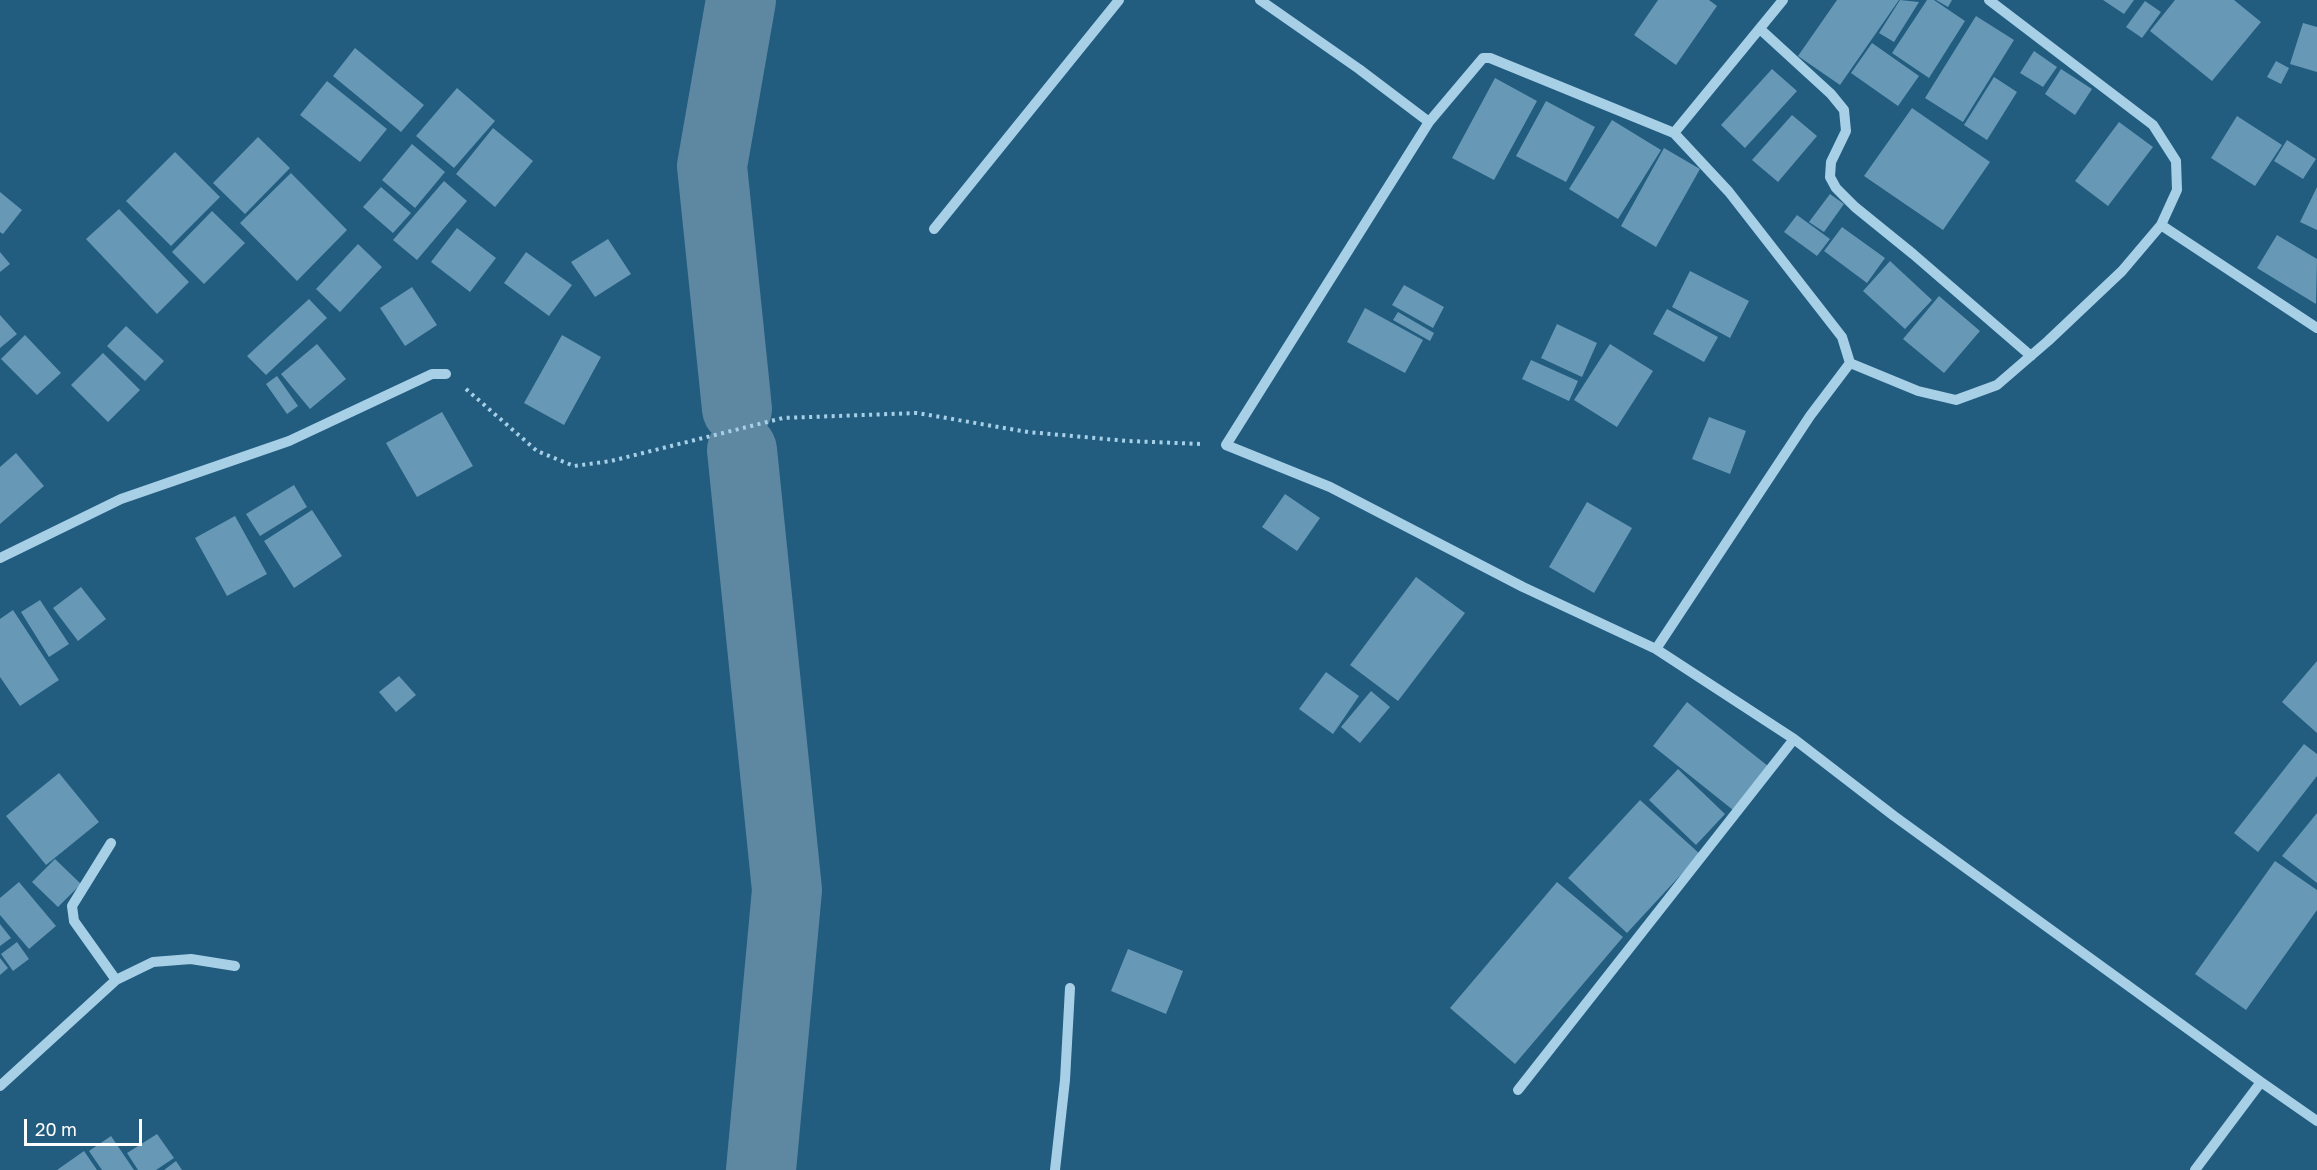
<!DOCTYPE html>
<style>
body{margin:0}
#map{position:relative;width:2317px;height:1170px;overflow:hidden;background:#225c7f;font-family:"Golos Text",sans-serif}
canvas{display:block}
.scale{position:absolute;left:24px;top:1119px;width:118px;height:27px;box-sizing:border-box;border:3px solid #fff;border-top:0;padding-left:8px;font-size:18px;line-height:21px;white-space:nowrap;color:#fff;-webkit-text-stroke:4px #225c7f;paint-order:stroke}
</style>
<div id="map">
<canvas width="2317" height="1170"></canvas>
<div class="scale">20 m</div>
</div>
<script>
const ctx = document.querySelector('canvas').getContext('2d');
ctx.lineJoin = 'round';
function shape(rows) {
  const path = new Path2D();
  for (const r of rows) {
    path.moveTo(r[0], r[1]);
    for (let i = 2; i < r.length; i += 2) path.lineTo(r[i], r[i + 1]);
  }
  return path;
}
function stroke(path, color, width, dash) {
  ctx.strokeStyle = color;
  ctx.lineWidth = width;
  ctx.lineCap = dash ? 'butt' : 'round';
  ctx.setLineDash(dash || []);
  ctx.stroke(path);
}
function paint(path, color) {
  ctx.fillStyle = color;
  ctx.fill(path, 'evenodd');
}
stroke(shape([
 [737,409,712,166,741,0],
 [742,450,787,890,761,1170]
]), '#5e87a1', 70);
paint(shape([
 [1658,0,1709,0,1717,6,1676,65,1634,35],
 [1837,0,1899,0,1840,85,1798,56],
 [1900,0,1919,2,1894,42,1879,33],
 [1927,0,1934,0,1965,21,1929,78,1892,53],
 [1936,0,1952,0,1948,7],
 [2103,0,2134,0,2124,14],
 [2175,0,2234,0,2261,22,2212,81,2150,31],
 [2145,1,2161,12,2142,38,2126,27],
 [1976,16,2014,40,1963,122,1925,98],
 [2303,23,2317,27,2317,72,2290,64],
 [1872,43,1919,76,1898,106,1851,73],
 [355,48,424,105,401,132,333,76],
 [2034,51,2057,67,2043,87,2020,73],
 [2276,61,2289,68,2281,84,2267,77],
 [1772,69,1797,91,1745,148,1721,125],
 [2061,69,2092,89,2075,115,2045,94],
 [1994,77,2017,92,1987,140,1964,125],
 [1495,78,1537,101,1494,180,1452,158],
 [327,81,387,129,360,162,300,115],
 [457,88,495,121,454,168,416,136],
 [1546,101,1595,127,1566,182,1516,156],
 [1912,108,1990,162,1943,230,1864,176],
 [1792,115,1817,136,1778,182,1752,160],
 [2237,116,2282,145,2255,186,2211,158],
 [1612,120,1661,150,1618,219,1569,189],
 [2119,122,2153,147,2108,206,2075,181],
 [493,128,533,161,495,207,456,174],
 [258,137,290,168,245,214,213,183],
 [2287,140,2316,159,2303,179,2274,161],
 [412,144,445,172,415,208,382,180],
 [1664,148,1700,169,1656,247,1621,226],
 [175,152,220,197,171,246,126,201],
 [291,173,347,230,297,281,240,223],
 [444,181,467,201,417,260,393,240],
 [381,187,411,213,393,233,363,207],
 [2317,187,2317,230,2300,222],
 [0,192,22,210,3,234,0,232],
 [1830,194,1844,204,1824,232,1809,222],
 [119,209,189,282,157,314,86,239],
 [212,211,245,243,204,284,172,252],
 [1797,215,1830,239,1817,256,1784,232],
 [1842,227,1885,258,1867,283,1824,251],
 [457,228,496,258,470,292,431,262],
 [2277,235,2317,259,2316,304,2257,268],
 [608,239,631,274,595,297,571,262],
 [358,244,382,267,340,312,316,289],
 [0,252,10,264,0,272],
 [526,252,572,285,549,316,504,283],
 [1890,261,1932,300,1905,329,1863,291],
 [1690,271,1749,301,1730,338,1672,307],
 [1404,285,1444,307,1433,328,1392,305],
 [412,287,437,325,405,346,380,308],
 [1939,296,1980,331,1944,373,1903,339],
 [309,299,327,318,266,375,247,356],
 [1365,308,1423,340,1405,373,1347,342],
 [1667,309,1718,337,1704,362,1653,334],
 [1398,312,1434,333,1430,341,1393,320],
 [0,315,17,334,0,348],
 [1557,324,1597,343,1582,377,1541,358],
 [126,326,164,361,145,381,107,346],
 [25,335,61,373,37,395,1,359],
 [562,335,601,357,564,425,524,403],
 [317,344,346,379,310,409,281,374],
 [1610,344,1653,371,1617,427,1574,400],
 [103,353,140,390,108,422,71,385],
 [1531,360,1578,381,1569,401,1522,379],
 [277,376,298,406,287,414,266,384],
 [442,412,473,466,417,497,386,443],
 [1709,417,1746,431,1730,474,1692,459],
 [16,453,44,486,0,524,0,467],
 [294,485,307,507,260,536,246,514],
 [1285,494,1320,518,1297,551,1262,527],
 [1587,502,1632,528,1594,593,1549,567],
 [312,510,342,556,294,588,264,541],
 [235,516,267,574,227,596,195,538],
 [1416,577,1465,613,1398,701,1350,665],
 [81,587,106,619,78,641,53,608],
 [40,600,69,644,49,657,21,612],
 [13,610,59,680,20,706,0,677,0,619],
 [2317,661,2317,733,2282,702],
 [1326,672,1359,696,1333,734,1299,709],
 [399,676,416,695,396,712,379,692],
 [1371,691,1390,707,1360,743,1341,727],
 [1687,702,1768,766,1733,810,1653,746],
 [2304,744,2317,754,2317,776,2258,852,2234,833],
 [1678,769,1725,814,1696,845,1649,800],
 [59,773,99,822,46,865,6,816],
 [1640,800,1700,854,1627,933,1568,878],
 [2317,813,2317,883,2282,856],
 [55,859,81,884,58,907,32,882],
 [2275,861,2317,890,2317,910,2246,1010,2195,974],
 [19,882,56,926,29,949,0,915,0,898],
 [1557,882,1623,937,1515,1064,1450,1008],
 [0,924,11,938,0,946],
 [17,942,29,959,13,971,1,954],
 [1128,949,1183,971,1166,1014,1111,991],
 [0,958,8,968,0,975],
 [157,1134,174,1158,156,1170,138,1170,127,1153],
 [111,1136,134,1170,102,1170,89,1151],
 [84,1151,97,1170,57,1170],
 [176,1161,182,1170,164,1170]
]), '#6799b6');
stroke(shape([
 [466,389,537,451,574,466,611,461,783,418,917,413,1028,432,1128,441,1201,444]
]), '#a7d0e7', 4, [3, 4.5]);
stroke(shape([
 [1260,0,1359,69,1429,122],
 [1760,29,1831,94,1844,110,1846,131,1831,162,1830,177,1836,188,1855,207,1913,254,2031,356],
 [1674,133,1490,58,1483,58,1429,122,1226,445,1330,487,1523,587,1656,649,1794,739,1894,816,2261,1082,2317,1121],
 [2161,225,2317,328],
 [934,229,1119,0],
 [1850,363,1918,391,1956,400,1997,385,2048,341,2122,271,2161,225,2177,190,2176,161,2153,125,1989,0],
 [0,558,121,499,289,441,432,374,446,374],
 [1656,649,1810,416,1850,363,1842,337,1729,192,1674,133,1783,0],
 [116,980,153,962,191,959,235,966],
 [0,1086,116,980,74,921,72,906,111,843],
 [1518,1090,1794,739],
 [1055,1170,1065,1080,1070,988],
 [2195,1170,2261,1082]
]), '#a7d0e7', 10);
</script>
